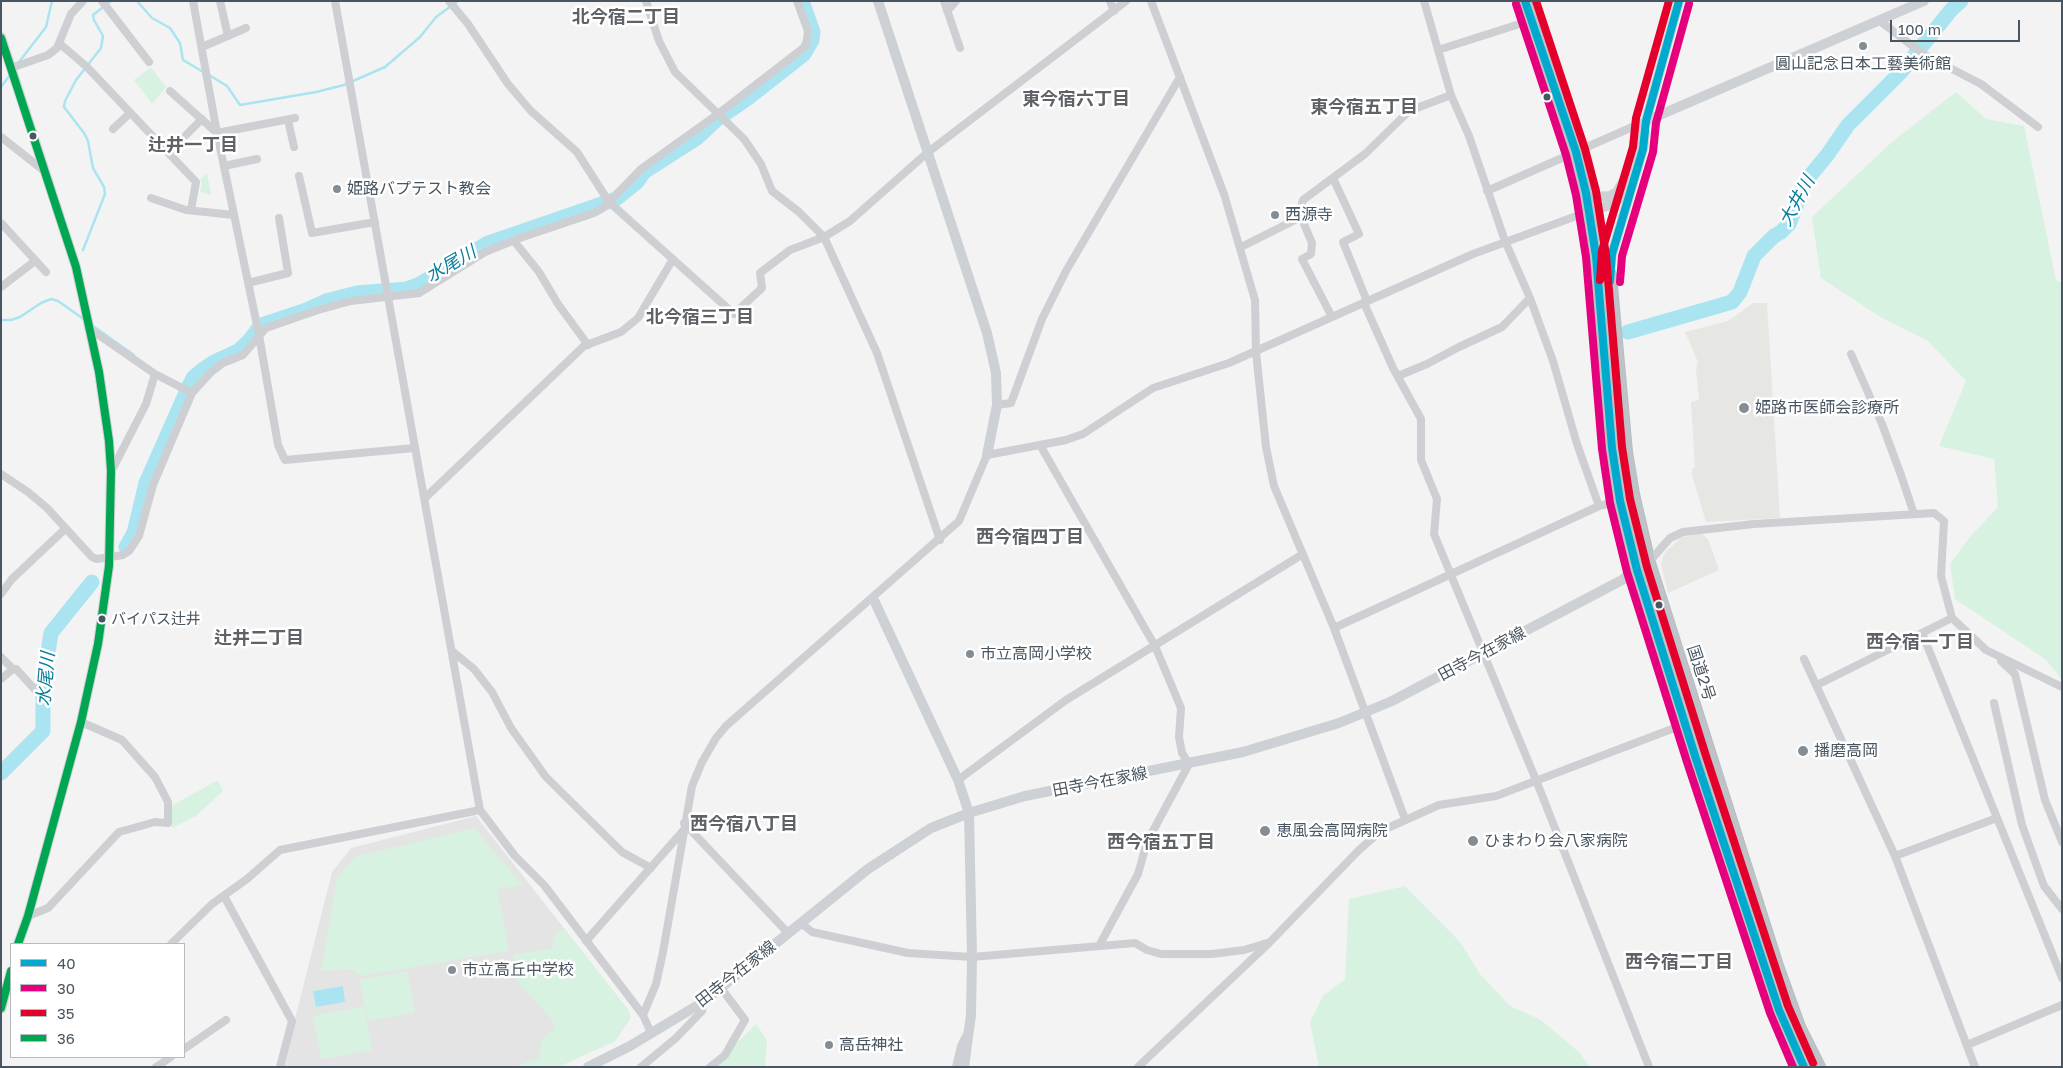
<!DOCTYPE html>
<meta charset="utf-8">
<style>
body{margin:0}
#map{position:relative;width:2063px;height:1068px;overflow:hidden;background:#f3f3f3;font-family:"Golos Text",sans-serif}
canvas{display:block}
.frame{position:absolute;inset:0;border:2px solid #495661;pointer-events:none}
.legend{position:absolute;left:10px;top:943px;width:175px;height:115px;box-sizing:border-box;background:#fff;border:1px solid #b6bbc0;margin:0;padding:6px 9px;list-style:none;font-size:15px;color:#495661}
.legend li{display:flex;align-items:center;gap:10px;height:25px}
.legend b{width:25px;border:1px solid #b6bbc0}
.scale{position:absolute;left:1890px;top:20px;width:130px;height:22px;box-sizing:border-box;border:2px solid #495661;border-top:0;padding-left:6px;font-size:15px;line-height:18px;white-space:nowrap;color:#495661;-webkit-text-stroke:4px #fff;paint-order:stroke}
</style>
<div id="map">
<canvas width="2063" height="1068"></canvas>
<div class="frame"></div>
<ul class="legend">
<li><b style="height:6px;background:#00a9ce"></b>40</li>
<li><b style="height:6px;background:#e5007d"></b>30</li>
<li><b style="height:6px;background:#e4002b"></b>35</li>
<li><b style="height:6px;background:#00a651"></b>36</li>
</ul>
<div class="scale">100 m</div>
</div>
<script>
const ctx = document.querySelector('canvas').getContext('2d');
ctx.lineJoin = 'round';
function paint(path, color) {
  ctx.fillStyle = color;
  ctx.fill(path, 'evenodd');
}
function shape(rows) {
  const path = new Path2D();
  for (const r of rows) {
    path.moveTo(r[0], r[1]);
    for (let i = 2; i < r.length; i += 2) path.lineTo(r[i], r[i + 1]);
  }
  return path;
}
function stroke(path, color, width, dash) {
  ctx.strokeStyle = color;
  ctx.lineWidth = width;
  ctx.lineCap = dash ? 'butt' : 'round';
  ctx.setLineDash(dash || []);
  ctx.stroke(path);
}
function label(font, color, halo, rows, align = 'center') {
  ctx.font = font + ' "Golos Text","Noto Sans JP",sans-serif';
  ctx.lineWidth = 5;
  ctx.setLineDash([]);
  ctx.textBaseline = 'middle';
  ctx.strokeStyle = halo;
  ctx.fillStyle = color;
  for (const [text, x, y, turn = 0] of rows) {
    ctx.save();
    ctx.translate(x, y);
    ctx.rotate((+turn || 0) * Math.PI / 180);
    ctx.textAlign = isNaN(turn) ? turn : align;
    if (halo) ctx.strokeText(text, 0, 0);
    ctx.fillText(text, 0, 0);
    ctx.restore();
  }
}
paint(shape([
 [1753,303,1767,303,1780,518,1706,522,1692,475,1692,469,1695,468,1691,402,1699,400,1696,370,1698,362,1685,332,1725,322,1734,317],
 [1701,533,1708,539,1719,570,1668,593,1661,565,1664,554,1680,538]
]), '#e6e6e2');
paint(shape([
 [476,816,629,1011,630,1019,615,1041,558,1067,283,1067,332,872,351,848]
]), '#e5e4e5');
paint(shape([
 [151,67,166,87,152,104,134,80],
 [1956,92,1986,119,2024,126,2056,280,2062,283,2062,679,2045,659,1955,599,1950,564,1970,537,1998,507,1994,459,1939,446,1966,381,1928,341,1882,318,1821,278,1812,217,1893,141],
 [207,173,211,195,200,192,202,182,200,180],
 [218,780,223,791,196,816,172,828,171,806],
 [474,828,522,885,497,889,509,951,360,976,351,969,321,971,337,878,355,857],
 [1405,886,1460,942,1480,974,1510,1006,1541,1020,1580,1053,1590,1067,1319,1067,1310,1022,1323,996,1345,979,1349,899],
 [564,928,629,1011,630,1019,615,1041,558,1067,513,1067,539,1058,542,1039,556,1028,550,1017,515,979,514,954,551,949,556,933],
 [407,971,415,1012,368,1021,360,980],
 [364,1006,372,1050,321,1059,313,1016],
 [756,1024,767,1040,765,1067,712,1067]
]), '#d7f2e1');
paint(shape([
 [343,986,345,1002,316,1007,313,991]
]), '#abe4f1');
stroke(shape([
 [137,1,152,18,170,28,180,43,183,60,205,73],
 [19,62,46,27,52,1],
 [209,75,227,86,240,105,316,92,344,85,385,67,420,37,436,17,458,1],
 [1,87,10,75],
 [83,250,105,194,104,187,93,168,88,141,84,133,64,107,65,101,76,80,101,48,103,36,94,20,93,15,111,1],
 [1,320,11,320,20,317,41,303,51,299,58,301,85,320],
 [93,326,134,355]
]), '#abe4f1', 2.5);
stroke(shape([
 [1628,332,1732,302,1740,292,1754,256,1774,236,1781,232,1789,224,1805,182,1828,154,1848,125,1901,72,1951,10,1961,1],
 [126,547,134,533,146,483,188,388,193,378,201,371,214,362,238,351,249,341,261,325,306,310,326,301,357,293,407,289,420,284,488,243,616,199,637,182,644,172,697,138,716,120,748,98,804,54,812,40,813,32,802,1],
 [1,773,43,731,43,684,51,633,92,582]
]), '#abe4f1', 15);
const highway = shape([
 [1525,1,1576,152,1586,193,1596,256,1612,448,1620,501,1637,570,1696,759,1779,1010,1804,1067],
 [1609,275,1625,452,1632,494,1648,563,1776,966,1798,1027,1818,1067]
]);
stroke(highway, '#b8bdc3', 16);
stroke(shape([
 [102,1,149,62],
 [193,1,217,133,259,335,278,445,285,460,414,448],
 [220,1,228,36],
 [335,1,480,810,515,856,544,885,643,1015,651,1033],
 [646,1,659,41,675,72,744,139,761,164,772,191,799,212,824,237,877,353,940,540],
 [797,1,808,31,806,46,718,114,641,169,609,202,734,314,762,288,760,273,790,250,824,237,850,221,927,153,1126,1],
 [944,1,960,48],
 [1110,1,1114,11],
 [1151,1,1224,194,1255,300,1256,352,1266,447,1274,486,1334,628,1405,819],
 [1424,1,1451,95,1469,136,1505,241,1530,298,1553,361,1577,444,1599,506],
 [947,11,956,1],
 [1880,21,1923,54,1981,84,2038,127],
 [59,43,87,67,196,182,191,210],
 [202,47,246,28],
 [1438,50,1532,20],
 [11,68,48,55,57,48,71,14,83,1],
 [170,91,217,133,295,118],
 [288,120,294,147],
 [113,129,130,113],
 [186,135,202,119],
 [1,137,43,170],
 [224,166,257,159],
 [299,176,312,233,375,222],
 [1333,178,1359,234,1343,242,1367,301],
 [1487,191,1646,121],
 [151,198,186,210,234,215],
 [1299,212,1312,243,1311,254,1302,259,1332,317],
 [1,223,46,272],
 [514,241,539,272,558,304,588,345],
 [1241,247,1297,219,1303,200,1365,154,1409,111,1451,95],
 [248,283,288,273,279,218],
 [1,287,35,261],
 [1364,303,1393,368,1421,419,1421,460,1437,499,1434,534,1536,780,1649,1067],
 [90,329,155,374,192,393],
 [1851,354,1882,424,1901,475,1914,514],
 [1398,376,1427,364,1459,347,1502,327,1530,298],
 [997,405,1011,403,1042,319,1066,271,1180,77],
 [1040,445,1155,646,1181,708,1179,737,1182,753,1189,764,1147,842,1138,874,1100,944],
 [112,470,146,404,155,374],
 [1,474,28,492,47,508,92,557,97,559,123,555,129,551,139,536,153,485,192,393,211,372,223,363,243,355,266,328,318,310,351,301,419,293,485,252,520,238,594,213,603,208,609,202,577,152,531,111,508,84,468,24,449,1],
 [425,498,584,346,621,332,638,318,673,259],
 [1648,563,1670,538,1683,532,1754,524,1934,513,1944,521,1941,576,1952,618,1986,650,2062,687],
 [1,594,12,579,65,529],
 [1334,628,1599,506,1620,501],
 [1922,633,2062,978],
 [452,651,474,669,492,692,511,728,546,777,622,852,651,868],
 [1,657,13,669,1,679],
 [1804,659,1895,856,1975,1067],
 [2001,661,2015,674,2045,800,2062,842],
 [13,669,16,669,41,696,49,699],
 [1817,685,1952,618],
 [1994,703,2022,825,2044,886,2062,909],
 [958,780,1066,700,1303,554],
 [684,823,788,933],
 [1895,856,1997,818],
 [224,896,292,1021,280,1067],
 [28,916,48,908,119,832,155,822,168,823,168,802,155,777,122,740,81,722],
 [801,923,812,932,908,953,972,957,1135,943,1147,950,1161,954,1212,954,1244,950,1267,943],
 [586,941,683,831],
 [171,944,212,904,247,879,280,850,480,810],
 [643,1015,656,984,663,952,692,786,702,762,716,738,726,726,959,521,987,455,1066,440,1083,434,1153,388,1229,363,1473,254,1590,211],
 [1967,1045,2062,1005],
 [184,1049,226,1020],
 [156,1067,171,1057],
 [641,1067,676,1038,702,1011,703,1002],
 [710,1067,725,1055,745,1020,721,988],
 [956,1067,961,1046,966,1036],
 [1138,1067,1269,943,1359,850,1381,831,1439,805,1496,796,1685,724]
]), '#cdcfd2', 8);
stroke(shape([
 [878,1,987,333,996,373,997,405,987,455],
 [1,37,76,267,99,372,109,441,111,471,109,566,98,644,81,722,28,916,18,944],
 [1646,121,1924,1],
 [1586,193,1595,197,1610,196,1617,192,1623,182],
 [1590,211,1614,204,1623,195,1636,145,1646,121,1679,1],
 [1609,275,1612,254,1643,149,1645,132],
 [873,598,958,780,969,813,972,957,971,1015,964,1067],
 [1,1009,11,971],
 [588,1067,630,1046,703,1002,868,869,931,828,969,813,1025,796,1243,752,1339,723,1392,701,1622,580,1641,567]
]), '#cdd0d4', 10);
stroke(highway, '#bec3c8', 14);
stroke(shape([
 [1525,1,1576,152,1586,193,1596,256,1612,448,1620,501,1637,570,1696,759,1779,1010,1804,1067],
 [1610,281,1612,254,1643,149,1646,121,1679,1]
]), '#00a9ce', 8);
stroke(shape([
 [1516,4,1566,155,1576,195,1586,257,1602,449,1610,503,1627,572,1687,762,1770,1013,1793,1067],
 [1620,282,1622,256,1653,152,1656,123,1689,4]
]), '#e5007d', 8);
stroke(shape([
 [1536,1,1585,149,1596,191,1606,255,1622,447,1630,499,1647,567,1706,756,1788,1006,1813,1063],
 [1600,280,1602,251,1633,147,1636,118,1669,1]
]), '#e4002b', 8);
stroke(shape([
 [1,38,76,267,99,372,109,441,111,471,109,566,98,644,81,722,28,916,18,944],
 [1,1008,11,971]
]), '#00a651', 8);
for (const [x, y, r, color] of [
 [1863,46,5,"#848d94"],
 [1547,97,4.5,"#495661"],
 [33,136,4.5,"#495661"],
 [337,189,5,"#848d94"],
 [1275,215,5,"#848d94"],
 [1744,408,6,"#848d94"],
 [1659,605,4.5,"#495661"],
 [102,619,4.5,"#495661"],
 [970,654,5,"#848d94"],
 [1803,751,6,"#848d94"],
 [1265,831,6,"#848d94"],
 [1473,841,6,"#848d94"],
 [452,970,5,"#848d94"],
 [829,1045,5,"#848d94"]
]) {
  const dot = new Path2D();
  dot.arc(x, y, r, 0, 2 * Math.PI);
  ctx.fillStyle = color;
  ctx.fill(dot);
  stroke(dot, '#fff', 2);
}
label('15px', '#495661', '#fff', [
 ["バイパス辻井",111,619]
], 'left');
label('16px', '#495661', '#fff', [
 ["圓山記念日本工藝美術館",1863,64,"center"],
 ["姫路バプテスト教会",347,189],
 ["西源寺",1285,215],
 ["姫路市医師会診療所",1755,408],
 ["市立高岡小学校",980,654],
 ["播磨高岡",1814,751],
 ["恵風会高岡病院",1276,831],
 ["ひまわり会八家病院",1484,841],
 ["市立高丘中学校",462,970],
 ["高岳神社",839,1045]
], 'left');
label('16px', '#495661', '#fff', [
 ["田寺今在家線",1482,654,-28],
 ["国道2号",1701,673,72],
 ["田寺今在家線",1100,782,-11],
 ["田寺今在家線",736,974,-38]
]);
label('bold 18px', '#5e6267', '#fff', [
 ["北今宿二丁目",626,17],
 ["東今宿六丁目",1076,99],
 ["東今宿五丁目",1364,107],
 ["辻井一丁目",193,145],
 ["北今宿三丁目",700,317],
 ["西今宿四丁目",1030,537],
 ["辻井二丁目",259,638],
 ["西今宿一丁目",1920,642],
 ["西今宿八丁目",744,824],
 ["西今宿五丁目",1161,842],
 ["西今宿二丁目",1679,962]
]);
label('italic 18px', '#08809c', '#fff', [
 ["大井川",1797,201,-61],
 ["水尾川",451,264,-30],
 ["水尾川",46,679,-85]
]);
</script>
